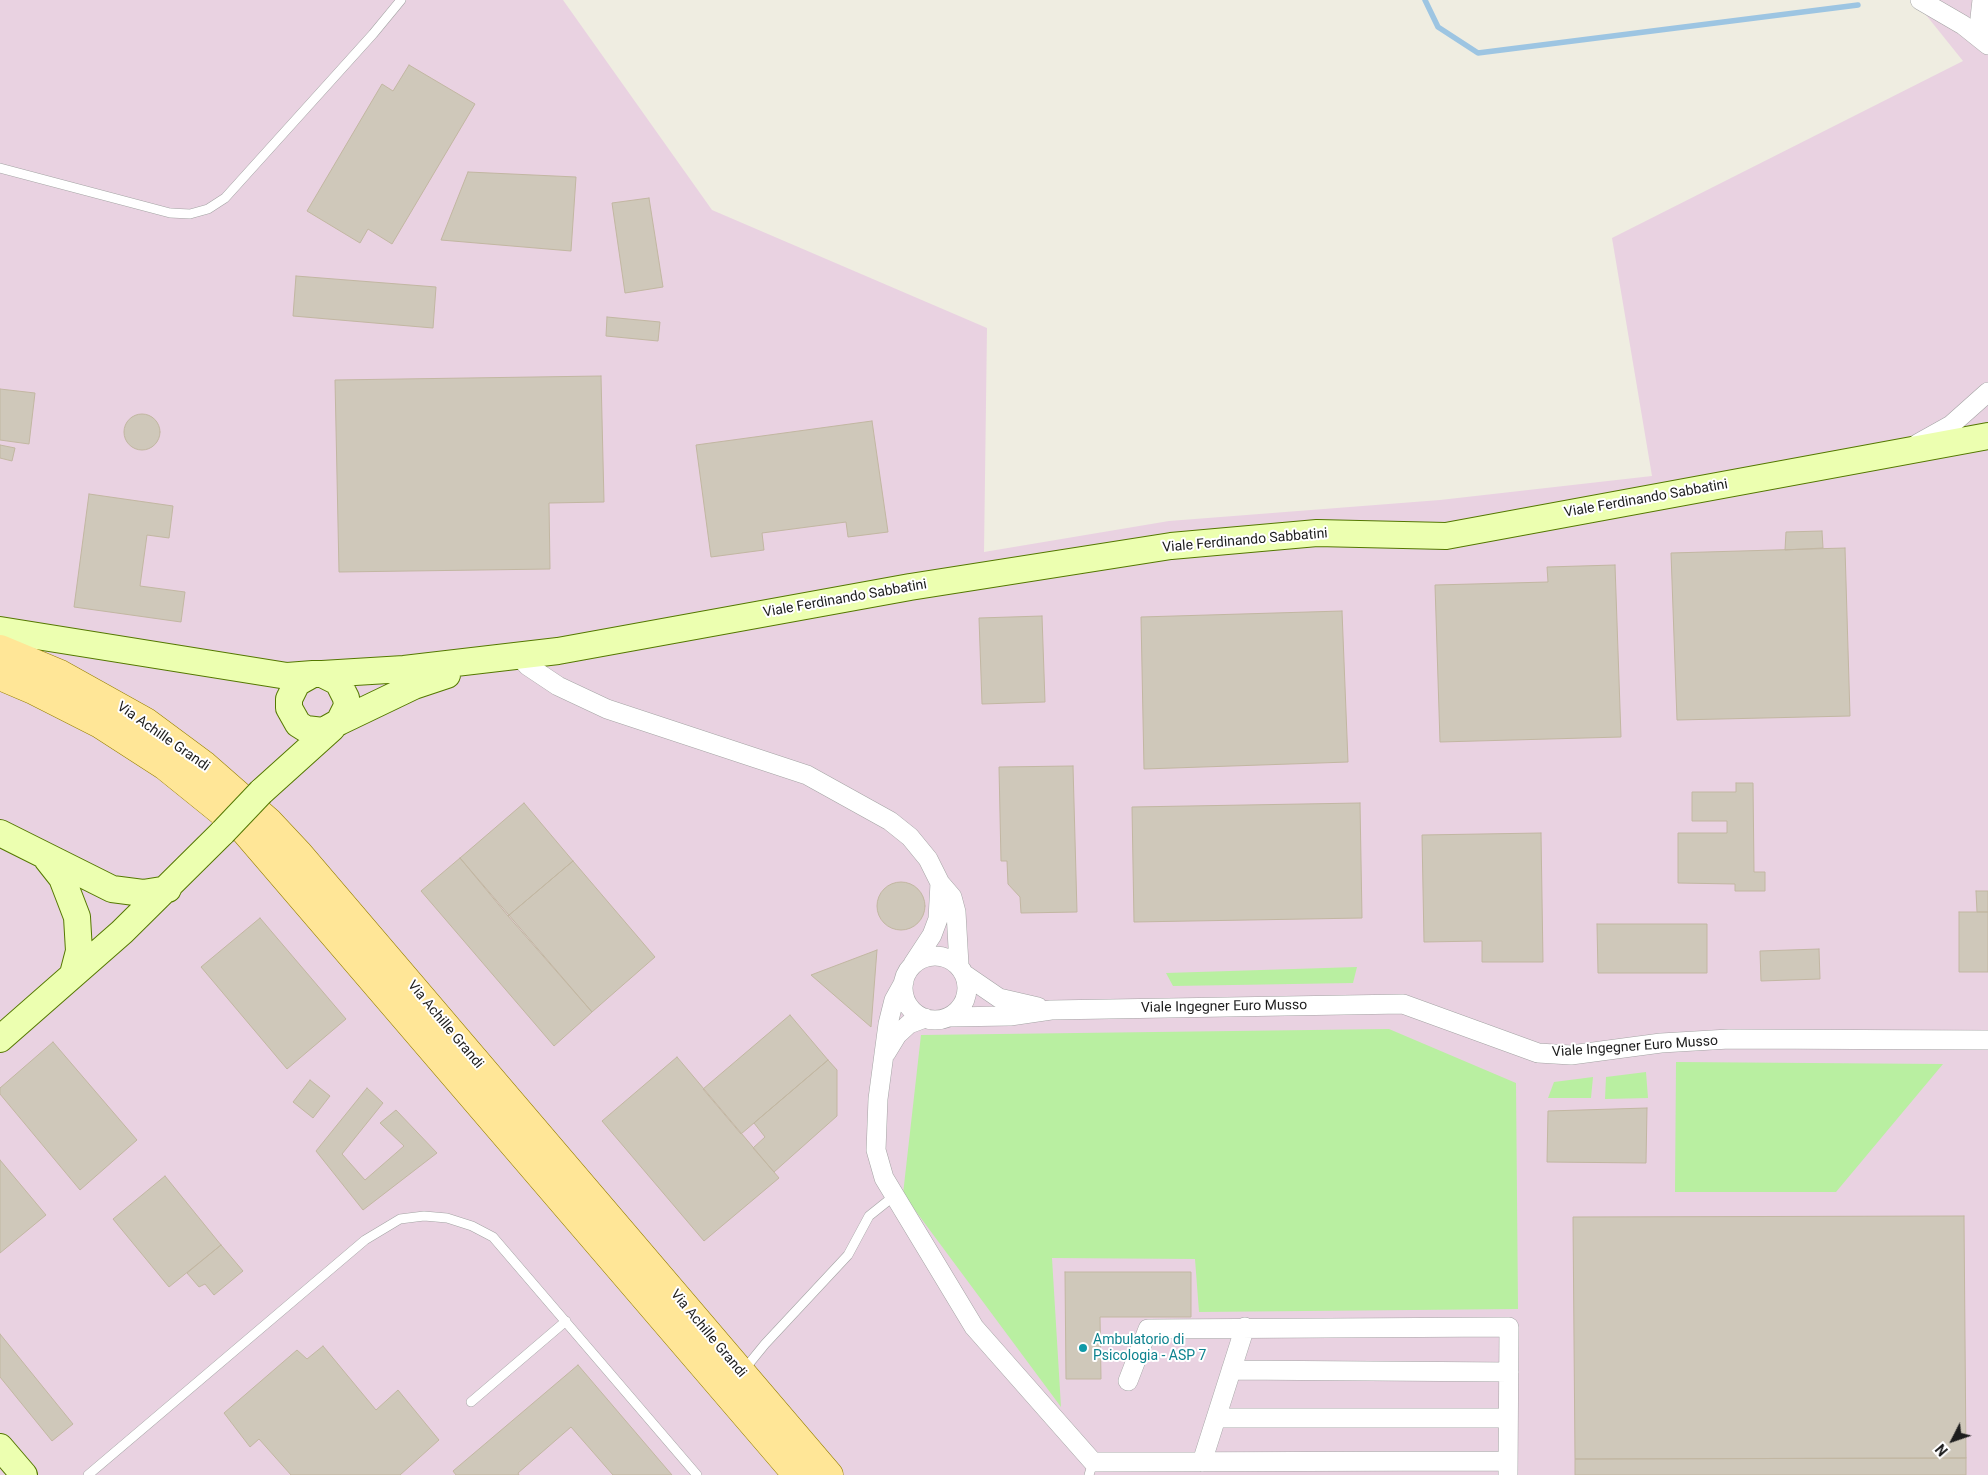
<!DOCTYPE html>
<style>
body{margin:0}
#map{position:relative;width:1988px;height:1475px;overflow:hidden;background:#efede1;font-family:Roboto,sans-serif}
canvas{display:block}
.north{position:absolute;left:1928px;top:1415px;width:50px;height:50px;-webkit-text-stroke:4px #fff;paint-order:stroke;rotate:229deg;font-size:14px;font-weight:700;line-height:20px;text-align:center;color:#1d1d1d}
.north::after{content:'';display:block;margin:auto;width:18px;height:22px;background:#1d1d1d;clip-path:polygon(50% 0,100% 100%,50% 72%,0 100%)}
</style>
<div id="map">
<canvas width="1988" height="1475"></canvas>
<div class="north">N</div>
</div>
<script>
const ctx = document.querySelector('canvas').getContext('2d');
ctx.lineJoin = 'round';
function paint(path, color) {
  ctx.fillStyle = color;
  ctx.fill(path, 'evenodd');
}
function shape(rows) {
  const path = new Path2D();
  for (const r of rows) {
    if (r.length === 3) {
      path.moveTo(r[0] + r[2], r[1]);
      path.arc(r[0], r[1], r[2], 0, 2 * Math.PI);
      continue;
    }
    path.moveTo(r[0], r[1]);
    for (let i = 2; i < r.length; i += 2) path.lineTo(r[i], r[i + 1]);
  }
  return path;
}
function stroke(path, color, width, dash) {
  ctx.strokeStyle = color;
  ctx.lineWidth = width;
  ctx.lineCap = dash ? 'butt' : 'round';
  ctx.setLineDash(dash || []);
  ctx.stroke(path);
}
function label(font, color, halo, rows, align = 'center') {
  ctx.font = font + ' Roboto,sans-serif';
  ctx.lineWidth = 4;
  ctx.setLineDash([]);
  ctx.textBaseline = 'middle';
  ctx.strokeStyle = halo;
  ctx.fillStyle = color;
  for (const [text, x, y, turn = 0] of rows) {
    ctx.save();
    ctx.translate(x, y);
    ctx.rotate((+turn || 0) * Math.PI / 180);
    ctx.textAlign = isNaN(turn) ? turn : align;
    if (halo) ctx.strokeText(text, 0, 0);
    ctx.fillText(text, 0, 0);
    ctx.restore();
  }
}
paint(shape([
 [0,0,563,0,712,210,987,328,984,552,1169,521,1440,500,1652,476,1612,238,1963,61,1914,0,1988,0,1988,1475,0,1475]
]), '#e9d2e1');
paint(shape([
 [1357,967,1353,983,1173,986,1166,973],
 [1389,1029,1516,1083,1518,1309,1199,1312,1195,1259,1052,1258,1061,1407,903,1194,921,1035],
 [1676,1062,1943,1064,1836,1192,1675,1192],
 [1646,1072,1648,1098,1605,1099,1606,1077],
 [1593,1077,1591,1098,1548,1098,1554,1082]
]), '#b9efa1');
stroke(shape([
 [1425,0,1438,27,1478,53,1858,5]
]), '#9dc5e2', 5.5);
const building = shape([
 [409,65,475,104,392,244,368,229,360,243,307,211,382,84,393,91,409,65],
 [468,172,576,177,571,251,441,240,468,172],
 [649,198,663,287,625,293,612,203,649,198],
 [296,276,436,287,433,328,293,316,296,276],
 [607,317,660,322,658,341,606,336,607,317],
 [601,376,604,502,549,503,550,569,339,572,335,380,601,376],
 [0,389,35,393,29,444,0,440,0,389],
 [142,432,18],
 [872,421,888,532,848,537,846,522,762,533,764,550,711,557,696,445,872,421],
 [0,445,15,448,12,461,0,458,0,445],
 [89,494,173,506,169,538,147,535,140,586,185,592,181,622,74,607,89,494],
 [1822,531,1823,548,1785,550,1786,532,1822,531],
 [1845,548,1850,716,1677,720,1671,553,1845,548],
 [1615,565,1621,737,1440,742,1435,585,1548,582,1547,567,1615,565],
 [1342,611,1348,762,1144,769,1141,617,1342,611],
 [1042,616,1045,702,982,704,979,618,1042,616],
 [1073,766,1077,912,1021,913,1020,897,1008,884,1007,861,1001,861,999,767,1073,766],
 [1736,783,1753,783,1754,872,1765,872,1765,891,1735,891,1735,884,1678,883,1678,833,1727,833,1727,821,1692,821,1692,792,1736,792,1736,783],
 [524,803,573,861,508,916,460,858,524,803],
 [1360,803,1362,918,1134,922,1132,807,1360,803],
 [1541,833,1543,962,1482,962,1482,941,1424,942,1422,835,1541,833],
 [460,858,592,1012,554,1046,421,891,460,858],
 [573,861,655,957,592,1012,508,916,573,861],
 [901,906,24],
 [1976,891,1988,891,1988,912,1977,912,1976,891],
 [1959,912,1988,912,1988,972,1959,972,1959,912],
 [260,918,346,1019,287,1069,201,967,260,918],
 [1597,924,1707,924,1707,973,1598,973,1597,924],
 [1819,949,1820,979,1761,981,1760,951,1819,949],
 [877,950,871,1027,811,975,877,950],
 [790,1015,828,1060,741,1134,703,1089,790,1015],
 [53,1042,137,1140,80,1190,0,1094,0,1088,53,1042],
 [677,1057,779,1178,704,1241,602,1121,677,1057],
 [828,1060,837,1070,837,1116,774,1172,753,1148,765,1137,754,1123,828,1060],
 [310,1080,330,1096,313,1118,293,1102,310,1080],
 [367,1088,383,1103,342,1154,365,1180,404,1146,380,1123,396,1110,437,1153,363,1210,316,1151,367,1088],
 [1647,1108,1646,1163,1547,1162,1548,1111,1647,1108],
 [0,1160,46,1215,0,1253,0,1160],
 [165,1176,221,1245,169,1287,113,1219,165,1176],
 [1964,1216,1966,1458,1575,1459,1573,1217,1964,1216],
 [221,1245,243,1271,214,1295,205,1284,199,1287,187,1273,221,1245],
 [1065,1272,1191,1272,1191,1317,1100,1317,1101,1379,1066,1379,1065,1272],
 [0,1334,73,1424,52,1441,0,1377,0,1334],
 [323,1346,376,1410,398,1390,439,1440,400,1475,291,1475,259,1439,250,1447,224,1413,297,1350,307,1359,323,1346],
 [578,1365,672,1475,613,1475,571,1427,518,1473,519,1475,456,1475,453,1471,578,1365],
 [1966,1458,1966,1475,1575,1475,1575,1459,1966,1458]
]);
paint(building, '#cfc8ba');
stroke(building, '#c2b7a2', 1);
const lane = shape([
 [0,168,170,213,190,214,208,209,225,198,373,34,401,0],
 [743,1371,765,1344,848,1255,869,1216,894,1196],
 [471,1402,566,1321],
 [88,1475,365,1240,400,1219,424,1216,447,1218,472,1226,493,1237,697,1475],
 [1089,1475,1093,1462]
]);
const street = shape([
 [1920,0,1963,25,1988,45],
 [1982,0,1980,18,1984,40],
 [1917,444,1951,425,1988,392],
 [518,655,528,666,558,686,607,709,807,775,890,821,910,837,928,859,940,883,952,897,956,912,959,965],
 [935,988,32],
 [913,964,932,935,938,919,940,883],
 [964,974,999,998,1038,1007],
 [904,982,894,1000,888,1024,878,1099,876,1150,884,1178,974,1327,1093,1462,1508,1461],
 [949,1017,1010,1016,1051,1010,1403,1004,1538,1053,1571,1055,1661,1043,1729,1039,1988,1040],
 [886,1053,897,1035,909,1024,925,1018],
 [1231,1370,1509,1372],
 [1128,1381,1148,1329,1509,1327,1508,1475],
 [1216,1418,1508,1418],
 [1202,1462,1245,1327]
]);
const secondary = shape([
 [0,630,287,676,313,674,322,674,338,682,346,698,347,706,339,722,323,731,306,729,298,724,289,708,289,699,297,683,313,674],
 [322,674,404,669,558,651,910,587,1171,546,1317,533,1446,536,1988,436],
 [339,722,414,686,447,675],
 [261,792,332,728],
 [0,833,112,889,143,893,168,889],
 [47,859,62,878,77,917,79,951,73,974],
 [0,1039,122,932,223,832],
 [0,1447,24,1475]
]);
const primary = shape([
 [0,649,60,674,146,722,204,765,269,822,299,854,829,1475],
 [0,676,35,691,100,724,165,766,243,829,797,1475]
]);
stroke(lane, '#a4a4a4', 10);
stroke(street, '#a4a4a4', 20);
stroke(secondary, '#547800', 28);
stroke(primary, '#968100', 29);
stroke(lane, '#fff', 9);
stroke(street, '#fff', 19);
stroke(secondary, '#ecffb0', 26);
stroke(primary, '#ffe697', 28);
const secondaryBridge = shape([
 [223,832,261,792]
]);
stroke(secondaryBridge, '#547800', 28, []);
stroke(secondaryBridge, '#ecffb0', 26);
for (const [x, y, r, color] of [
 [1083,1348,5,"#0f9aa8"]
]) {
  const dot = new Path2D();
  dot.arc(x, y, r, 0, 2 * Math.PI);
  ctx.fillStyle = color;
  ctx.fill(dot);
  stroke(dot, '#fff', 2);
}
label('14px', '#1d1d1d', '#fff', [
 ["Viale Ferdinando Sabbatini",1646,499,-10],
 ["Viale Ferdinando Sabbatini",1245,541,-5],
 ["Viale Ferdinando Sabbatini",845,599,-10],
 ["Via Achille Grandi",163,737,35],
 ["Viale Ingegner Euro Musso",1224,1007,-1],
 ["Via Achille Grandi",445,1025,50],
 ["Viale Ingegner Euro Musso",1635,1047,-4],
 ["Via Achille Grandi",708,1334,50]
]);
label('14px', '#0d838f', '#fff', [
 ["Ambulatorio di",1093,1340],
 ["Psicologia - ASP 7",1093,1356]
], 'left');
</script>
